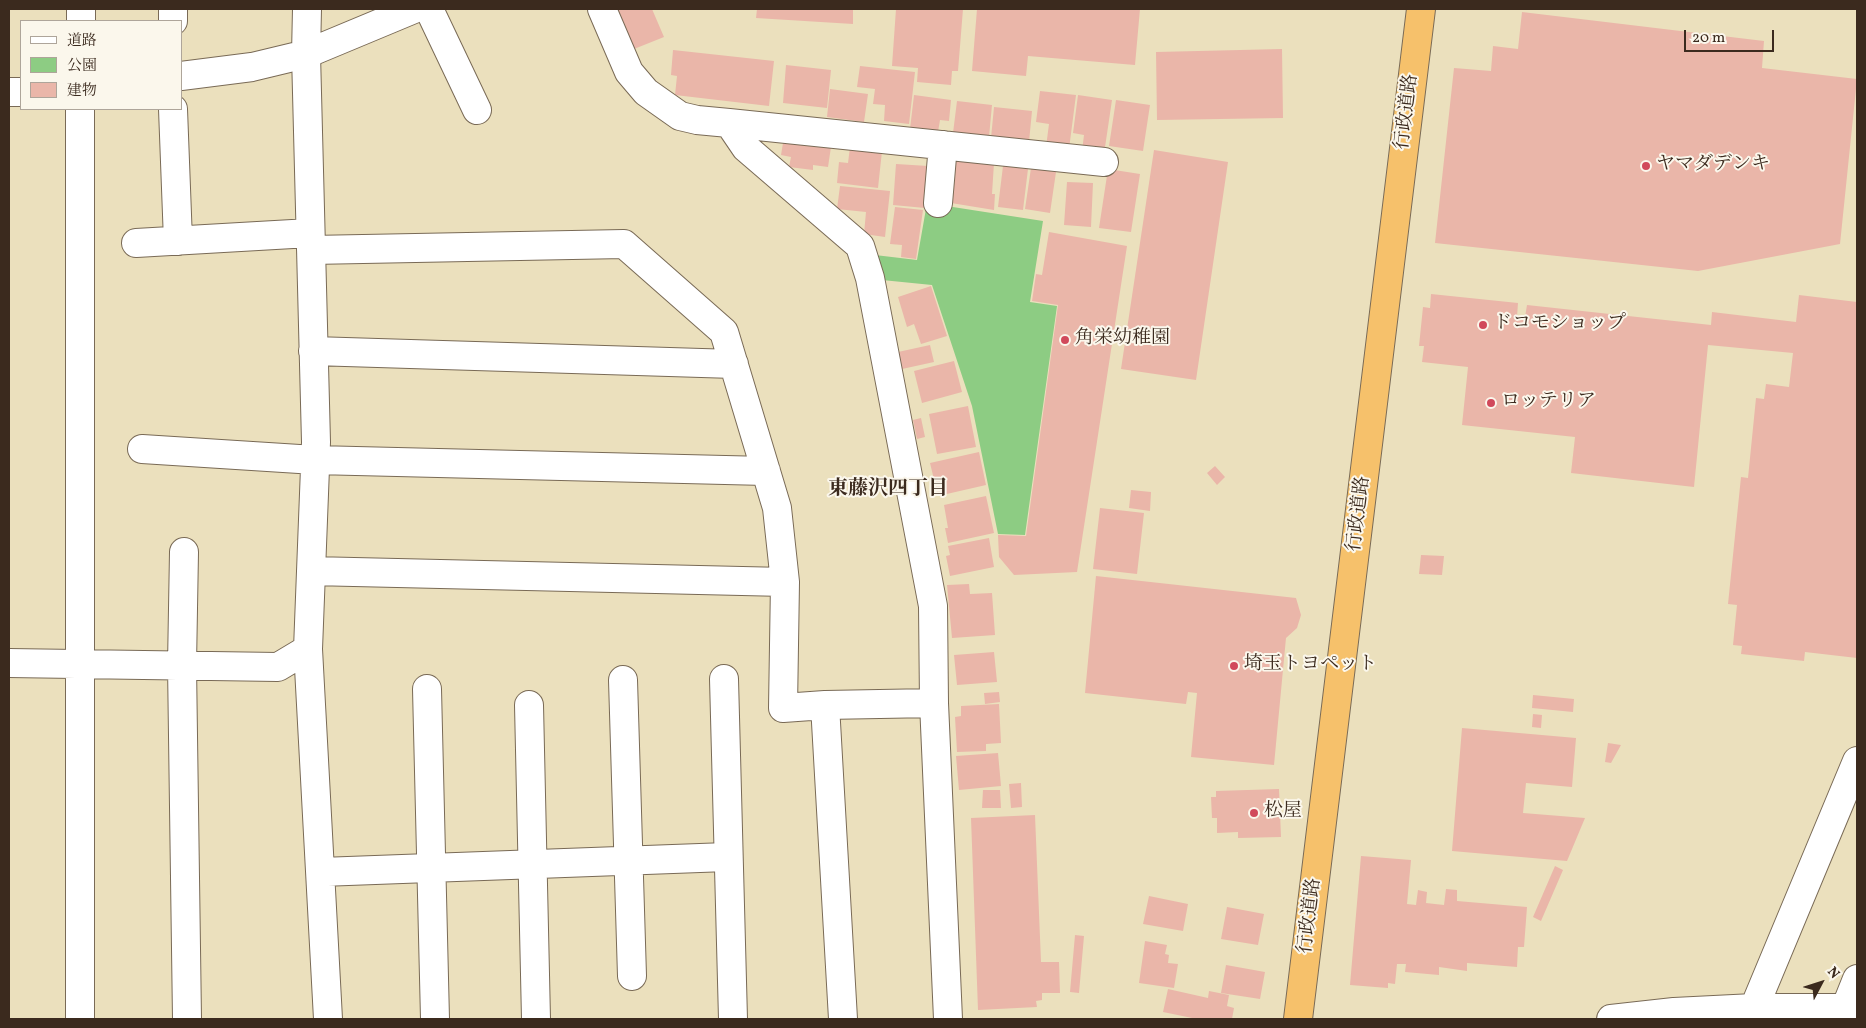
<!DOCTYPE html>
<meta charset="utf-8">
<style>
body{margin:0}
#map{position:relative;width:1866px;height:1028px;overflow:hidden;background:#ebe0bd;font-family:Vollkorn,"Noto Serif JP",serif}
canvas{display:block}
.frame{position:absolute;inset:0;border:10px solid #3b2a1e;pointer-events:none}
.legend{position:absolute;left:20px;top:20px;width:162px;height:90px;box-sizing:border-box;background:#fbf7ec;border:1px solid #aea59a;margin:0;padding:6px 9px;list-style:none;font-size:15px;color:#3b2a1e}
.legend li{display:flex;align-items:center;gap:10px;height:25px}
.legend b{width:25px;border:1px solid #aea59a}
.north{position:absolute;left:1796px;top:958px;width:50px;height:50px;-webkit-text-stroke:4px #fbf7ec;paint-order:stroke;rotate:50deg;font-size:14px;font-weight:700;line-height:20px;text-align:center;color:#3b2a1e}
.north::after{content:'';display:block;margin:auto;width:18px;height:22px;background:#3b2a1e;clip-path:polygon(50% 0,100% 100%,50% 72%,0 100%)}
.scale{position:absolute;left:1684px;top:30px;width:90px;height:22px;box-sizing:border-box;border:2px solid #3b2a1e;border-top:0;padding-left:6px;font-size:15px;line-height:18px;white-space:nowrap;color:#3b2a1e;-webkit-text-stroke:4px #fbf7ec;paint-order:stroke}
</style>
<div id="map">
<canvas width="1866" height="1028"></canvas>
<div class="frame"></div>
<ul class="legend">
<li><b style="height:6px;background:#fff"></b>道路</li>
<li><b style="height:14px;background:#8dcc83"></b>公園</li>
<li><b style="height:14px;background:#eab6a9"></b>建物</li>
</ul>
<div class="north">N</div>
<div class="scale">20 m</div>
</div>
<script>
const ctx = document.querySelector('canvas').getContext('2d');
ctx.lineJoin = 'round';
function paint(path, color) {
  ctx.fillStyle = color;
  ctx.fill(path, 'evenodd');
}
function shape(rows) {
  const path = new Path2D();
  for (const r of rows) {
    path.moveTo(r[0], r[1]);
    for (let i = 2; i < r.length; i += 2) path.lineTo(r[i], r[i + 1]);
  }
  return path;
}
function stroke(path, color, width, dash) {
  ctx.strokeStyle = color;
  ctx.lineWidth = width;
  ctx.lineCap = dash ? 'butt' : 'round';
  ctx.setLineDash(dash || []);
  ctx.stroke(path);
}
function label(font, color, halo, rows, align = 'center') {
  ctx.font = font + ' Vollkorn,"Noto Serif JP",serif';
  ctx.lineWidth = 4;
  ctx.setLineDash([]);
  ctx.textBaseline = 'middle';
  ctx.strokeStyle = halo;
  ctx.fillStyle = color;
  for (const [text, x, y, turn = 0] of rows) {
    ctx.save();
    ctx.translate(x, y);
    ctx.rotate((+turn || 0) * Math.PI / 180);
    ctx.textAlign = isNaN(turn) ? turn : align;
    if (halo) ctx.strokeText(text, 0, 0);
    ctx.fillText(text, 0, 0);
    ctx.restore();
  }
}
paint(shape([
 [927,203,1043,221,1030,302,1057,306,1025,535,998,534,972,406,932,285,882,280,875,255,917,260]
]), '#8dcc83');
paint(shape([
 [617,9,652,9,664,37,634,49],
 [757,9,853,9,853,24,756,18],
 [896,9,963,9,958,71,952,71,951,85,917,82,918,68,892,66],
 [977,9,1140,9,1135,65,1028,56,1026,76,972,71],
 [1522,12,1764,41,1762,68,1857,79,1840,244,1698,271,1435,243,1454,68,1491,71,1493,46,1518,49],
 [1282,49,1283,118,1157,120,1156,52],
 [673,50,774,61,769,106,675,95,677,76,671,75],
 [786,65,831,70,827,108,783,103],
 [860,66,915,72,909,124,884,121,885,105,873,104,875,89,857,87],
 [830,89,868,94,864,122,827,117],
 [1040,91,1076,95,1069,149,1046,147,1049,124,1036,122],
 [914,95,951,100,949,121,940,120,938,132,910,129],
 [1078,95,1112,100,1104,154,1082,151,1084,135,1073,133],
 [1116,100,1150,105,1143,151,1109,146],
 [957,101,992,105,989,137,953,133],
 [994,107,1032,111,1029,142,991,138],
 [784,137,831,147,828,167,813,165,813,170,789,167,791,157,781,155],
 [850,147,882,151,878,188,837,183,839,162,848,163],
 [1154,150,1228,162,1196,380,1121,369],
 [958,160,994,163,992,194,995,194,994,210,951,203,951,165],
 [896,164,928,166,925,208,893,205],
 [1003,166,1028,169,1023,210,998,207],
 [1031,168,1056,172,1050,213,1025,209],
 [1108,169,1140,174,1131,232,1099,228],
 [1067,182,1093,183,1091,227,1064,225],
 [840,186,890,191,885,237,864,234,866,212,837,209],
 [895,207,923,210,916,259,901,257,902,245,890,244],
 [1049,232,1127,246,1077,572,1014,575,999,557,998,535,1026,536,1058,305,1032,301,1036,274,1042,275],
 [931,286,947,336,921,344,914,324,907,327,898,297],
 [1431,294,1518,303,1517,317,1525,317,1527,305,1711,325,1712,312,1796,322,1799,295,1857,302,1857,658,1805,652,1804,661,1741,654,1742,646,1733,645,1737,605,1728,604,1741,477,1748,478,1756,398,1764,399,1766,384,1789,387,1793,353,1708,345,1694,487,1571,473,1575,437,1462,425,1468,367,1422,362,1424,346,1419,346,1423,307,1430,308],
 [930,345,934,362,902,369,898,352],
 [954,361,962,392,922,403,914,371],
 [968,406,976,447,937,454,929,414],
 [921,418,925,437,917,439,913,420],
 [979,452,986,485,938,496,930,463],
 [1215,466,1225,477,1217,485,1207,473],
 [1131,490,1151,492,1150,511,1129,508],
 [986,496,994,533,948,543,945,528,948,528,944,505],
 [1100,508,1144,513,1137,574,1093,569],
 [989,538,994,567,950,576,946,556,950,555,948,546],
 [1421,555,1444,556,1442,575,1419,574],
 [1096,576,1296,598,1301,615,1297,628,1286,638,1274,765,1191,757,1197,693,1188,692,1186,704,1085,693],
 [969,584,970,594,992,593,995,635,952,638,947,585],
 [994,652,997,682,957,685,954,655],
 [999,692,1000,702,985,704,984,693],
 [1533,695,1574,699,1573,712,1532,708],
 [999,704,1001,743,986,744,986,751,957,752,955,717,961,716,961,706],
 [1533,714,1542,715,1541,728,1532,727],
 [1462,728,1576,738,1572,787,1526,783,1523,813,1585,818,1567,861,1452,851],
 [1608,743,1621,745,1611,763,1605,762],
 [998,753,1001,786,959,790,956,756],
 [1021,783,1022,807,1011,808,1009,784],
 [1279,789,1281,837,1238,838,1238,832,1217,833,1217,818,1212,818,1211,797,1216,797,1216,791],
 [983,790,1000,790,1001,808,982,808],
 [1035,815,1041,962,1059,962,1060,993,1042,993,1042,1000,1036,1001,1037,1007,978,1010,971,818],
 [1361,856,1411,860,1407,904,1416,905,1418,890,1427,892,1426,903,1444,905,1446,889,1457,890,1457,901,1527,907,1524,947,1518,947,1517,967,1467,963,1467,971,1439,967,1439,975,1405,972,1406,964,1397,964,1395,984,1388,983,1388,988,1350,985],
 [1555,866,1563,870,1541,921,1533,917],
 [1149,896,1188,904,1183,931,1143,924],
 [1227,907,1264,914,1258,945,1221,939],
 [1075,935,1084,936,1079,993,1070,992],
 [1145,941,1167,945,1165,954,1169,955,1168,963,1178,964,1174,988,1139,983],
 [1226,965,1265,972,1260,999,1221,993],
 [1168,989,1208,998,1209,991,1229,995,1227,1006,1234,1008,1232,1019,1197,1019,1163,1012]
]), '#eab6a9');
const minor = shape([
 [429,9,477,110],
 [602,9,629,72,646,92,680,116,697,120,729,123,746,148,860,246,870,278,933,606,934,703,948,1019],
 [81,21,81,9],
 [173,21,173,9],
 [306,54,316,442,308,649,328,1019],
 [80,109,80,1019],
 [173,109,178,241],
 [729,123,1104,162],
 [938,203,943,145],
 [136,243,310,233],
 [311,250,624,244,724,332,777,508,785,582,783,708,825,705,934,703],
 [313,351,734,364],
 [142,449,315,460,766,471],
 [184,552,182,665,187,1019],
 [311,571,785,582],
 [9,663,278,667,308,649],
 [724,679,733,1019],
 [623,680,632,976],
 [427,689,435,1019],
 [529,705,536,1019],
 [825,705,843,1019],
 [321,872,727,857],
 [1754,1008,1857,761],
 [1845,1009,1857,979],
 [1611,1019,1674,1012,1754,1008,1857,1008]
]);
const tertiary = shape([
 [306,54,307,9],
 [181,76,252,67,306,54,414,9],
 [9,92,21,92]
]);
const trunk = shape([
 [1298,1019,1421,9]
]);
stroke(minor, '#796a56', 30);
stroke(tertiary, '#796a56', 30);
stroke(trunk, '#796a56', 30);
stroke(minor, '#fff', 28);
stroke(tertiary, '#fff', 28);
stroke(trunk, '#f6c16b', 28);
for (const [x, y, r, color] of [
 [1646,166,5,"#d1495b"],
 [1483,325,5,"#d1495b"],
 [1065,340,5,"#d1495b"],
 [1491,403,5,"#d1495b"],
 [1234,666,5,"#d1495b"],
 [1254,813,5,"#d1495b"]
]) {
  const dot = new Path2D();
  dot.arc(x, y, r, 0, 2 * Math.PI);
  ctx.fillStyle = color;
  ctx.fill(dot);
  stroke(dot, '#fbf7ec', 2);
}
label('19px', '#3b2a1e', '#fbf7ec', [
 ["行政道路",1408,112,-83],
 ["行政道路",1360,514,-83],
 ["行政道路",1311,916,-83]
]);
label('19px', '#3b2a1e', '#fbf7ec', [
 ["ヤマダデンキ",1656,166],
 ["ドコモショップ",1493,325],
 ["角栄幼稚園",1075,340],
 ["ロッテリア",1501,403],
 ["埼玉トヨペット",1244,666],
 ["松屋",1264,813]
], 'left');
label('bold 20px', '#3b2a1e', '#fbf7ec', [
 ["東藤沢四丁目",888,490]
]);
</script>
